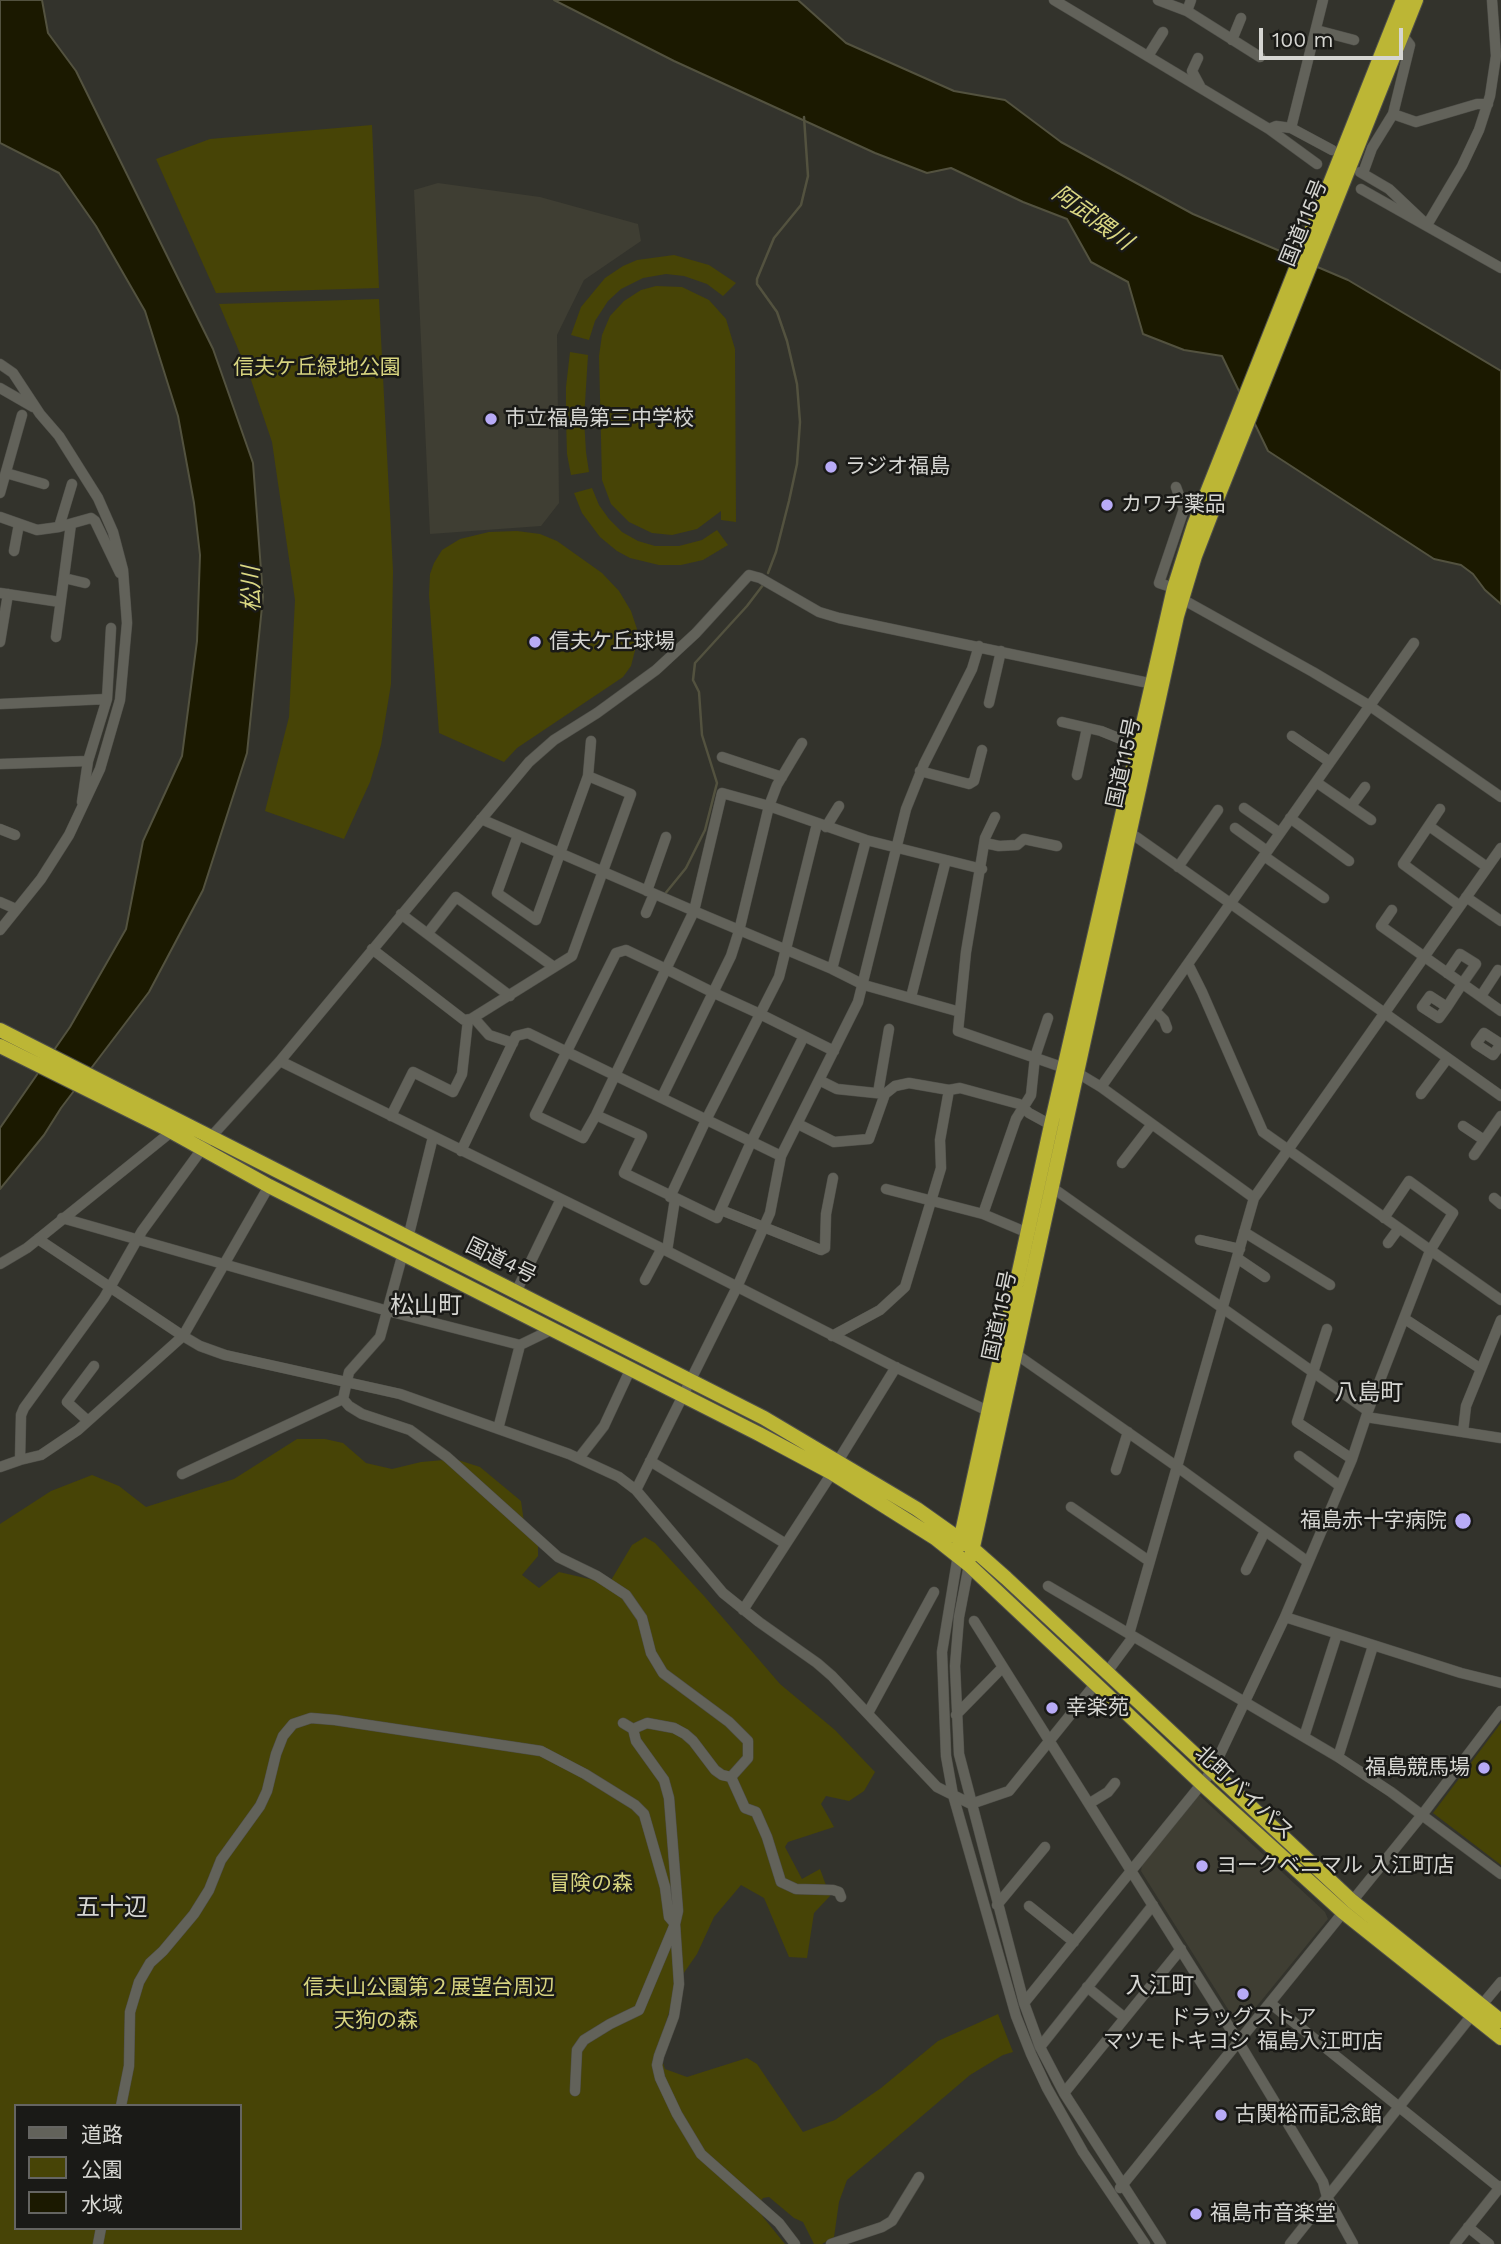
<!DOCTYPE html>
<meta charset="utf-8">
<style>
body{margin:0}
#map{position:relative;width:1501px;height:2244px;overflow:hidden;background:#33332c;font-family:"Work Sans","Noto Sans JP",sans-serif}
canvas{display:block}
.legend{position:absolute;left:14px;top:2104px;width:228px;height:126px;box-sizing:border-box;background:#1a1a17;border:2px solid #656562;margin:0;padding:9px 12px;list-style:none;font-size:21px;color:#d6d6d2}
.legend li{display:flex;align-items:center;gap:14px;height:35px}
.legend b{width:35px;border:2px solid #656562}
.scale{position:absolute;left:1259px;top:28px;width:144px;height:32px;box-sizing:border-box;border:4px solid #d6d6d2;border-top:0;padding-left:9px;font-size:21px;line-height:24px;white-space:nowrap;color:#d6d6d2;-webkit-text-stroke:5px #1a1a17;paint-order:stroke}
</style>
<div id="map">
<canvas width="1501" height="2244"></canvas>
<ul class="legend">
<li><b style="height:9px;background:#62625a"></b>道路</li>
<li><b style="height:19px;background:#474406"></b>公園</li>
<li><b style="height:19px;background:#1b1900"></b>水域</li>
</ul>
<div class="scale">100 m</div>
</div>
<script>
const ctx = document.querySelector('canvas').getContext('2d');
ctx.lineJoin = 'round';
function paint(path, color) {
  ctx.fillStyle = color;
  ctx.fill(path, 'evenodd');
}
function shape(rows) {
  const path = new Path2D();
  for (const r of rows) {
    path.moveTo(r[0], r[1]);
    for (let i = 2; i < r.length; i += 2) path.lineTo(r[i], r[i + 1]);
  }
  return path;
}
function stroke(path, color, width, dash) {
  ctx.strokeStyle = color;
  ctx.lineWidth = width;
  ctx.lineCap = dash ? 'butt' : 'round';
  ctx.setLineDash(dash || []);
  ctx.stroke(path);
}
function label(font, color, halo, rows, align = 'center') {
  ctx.font = font + ' "Work Sans","Noto Sans JP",sans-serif';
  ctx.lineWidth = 5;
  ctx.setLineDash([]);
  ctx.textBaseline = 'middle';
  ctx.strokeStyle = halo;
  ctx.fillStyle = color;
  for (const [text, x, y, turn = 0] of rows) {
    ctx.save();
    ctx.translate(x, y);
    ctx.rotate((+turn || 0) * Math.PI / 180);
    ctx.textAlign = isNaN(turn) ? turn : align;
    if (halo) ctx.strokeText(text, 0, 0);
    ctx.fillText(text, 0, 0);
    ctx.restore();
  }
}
paint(shape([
 [438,183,540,197,638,224,641,241,584,280,557,335,559,503,541,526,430,534,414,190],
 [1199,1795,1325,1912,1328,1919,1243,2023,1236,2022,1141,1871,1142,1865]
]), '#3f3e33');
paint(shape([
 [372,125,379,288,216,293,156,159,210,139],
 [674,255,709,265,736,283,723,296,707,284,684,276,666,274,643,278,621,289,608,301,595,321,589,340,571,335,581,307,605,278,623,266,637,260],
 [656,286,682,287,709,300,726,319,735,349,736,522,721,520,721,511,697,529,672,535,652,533,629,522,611,504,602,480,599,356,602,335,610,316,624,301,641,290],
 [379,299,393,571,391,684,381,745,370,782,344,839,265,811,289,717,295,600,272,442,250,377,219,304],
 [570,352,588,355,584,419,586,452,589,472,571,475,567,454,566,419,566,387],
 [592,488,599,505,609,519,622,532,638,541,655,546,679,546,702,540,717,530,728,545,703,560,681,565,659,565,630,558,617,551,600,537,582,513,574,493],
 [517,531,540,534,557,541,602,573,619,591,631,611,639,635,631,666,623,677,517,748,504,762,439,733,429,595,430,574,434,563,442,550,460,539,489,532],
 [297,1439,325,1439,343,1443,366,1463,392,1469,421,1462,455,1459,480,1467,521,1501,525,1530,538,1545,538,1556,522,1575,539,1588,559,1572,598,1581,610,1582,632,1545,645,1537,655,1543,704,1596,780,1684,835,1730,875,1772,864,1791,849,1801,826,1796,821,1804,834,1827,788,1842,785,1847,802,1879,820,1869,830,1896,814,1913,807,1958,789,1957,764,1898,741,1885,714,1917,697,1954,679,1980,658,2048,665,2069,687,2077,747,2058,757,2064,803,2132,835,2120,881,2088,938,2041,998,2014,1013,2052,1003,2055,970,2075,847,2180,839,2202,834,2237,822,2244,814,2244,803,2222,794,2218,769,2197,763,2198,758,2206,763,2217,785,2244,0,2244,0,1524,51,1491,92,1475,119,1486,146,1507,234,1479],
 [16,2106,240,2106,240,2228,16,2228],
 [1501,1723,1501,1865,1433,1813]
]), '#474406');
const water = shape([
 [0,0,42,0,48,33,76,71,213,349,253,463,263,597,247,753,203,890,149,992,61,1108,44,1135,0,1189,0,1128,70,1027,126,929,143,841,182,756,197,641,200,555,194,503,178,416,145,311,96,226,59,173,0,143,0,0],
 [554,0,798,0,846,43,954,91,1005,100,1061,142,1193,214,1348,280,1501,371,1501,604,1485,590,1473,574,1461,565,1434,559,1268,451,1222,356,1184,350,1143,334,1128,282,1091,262,1067,219,1023,202,951,168,927,173,875,153,674,61,554,0]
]);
paint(water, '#1b1900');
stroke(water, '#53523f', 2);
stroke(shape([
 [768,573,776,552,789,501,797,464,800,422,797,384,787,341,777,312,757,284,757,279,774,238,801,205,808,176,804,117],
 [664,895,686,868,705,830,717,783,702,735,699,692,693,680,695,663,747,606,763,585]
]), '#53523f', 2.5);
const minor = shape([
 [1054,0,1269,129,1276,126,1291,128,1332,150],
 [1158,0,1187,11,1191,0],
 [1187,11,1260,57],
 [1316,30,1354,40],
 [1232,40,1241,18],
 [1148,56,1163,32],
 [1198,58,1192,71,1200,86],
 [1393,114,1416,122,1477,104,1488,104],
 [1291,128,1323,0],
 [1269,129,1317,164],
 [1360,172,1389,189,1427,225,1462,166,1479,130,1490,96,1496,56,1492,0],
 [1363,173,1372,148,1393,114,1410,45,1403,36],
 [1361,189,1501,268],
 [0,364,13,373,40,414,59,436,98,498,113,532,123,570,127,623,120,700,100,769,69,835,41,879,0,930],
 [0,388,33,407],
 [6,473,44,484],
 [0,493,22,415],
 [0,517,37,530,59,527,91,518,95,521,120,573],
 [59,527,72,484],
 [14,551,19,524],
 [64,578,85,583],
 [1174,588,1159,583,1184,509,1176,487],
 [0,593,60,602],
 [1182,599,1313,672,1370,706,1501,797],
 [56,637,71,524],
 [0,642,8,594],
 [107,699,111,628],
 [989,703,1001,651],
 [0,704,107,699,88,761,82,802],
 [1062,722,1101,731,1138,746],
 [1292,736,1330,762],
 [722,757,782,777],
 [0,764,88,761],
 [920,771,969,784,974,781,982,750],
 [1077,775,1087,728],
 [1316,782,1371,820],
 [1351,806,1365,787],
 [1244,808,1280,833],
 [1440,809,1403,864,1460,906],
 [995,817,985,838,966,952,958,1031,1076,1072,1101,1087,1254,1198],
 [1290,818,1349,861],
 [481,819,694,911,666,969,596,1115,583,1138,535,1115,616,953,626,950,666,969,714,993,760,1014,834,1051],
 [1429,826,1487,867],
 [826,827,839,806],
 [1235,828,1267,851],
 [0,829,15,835],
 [1126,833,1135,836,1230,903,1501,1096],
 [518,835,497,893,536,920,588,776,591,741],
 [985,843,999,846,1017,845,1024,839,1057,846],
 [1264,856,1324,898],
 [1178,867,1218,810],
 [647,891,666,837],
 [1466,897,1501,921],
 [0,902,16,909],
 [1392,910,1381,926,1501,1011],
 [646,913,654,894],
 [401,914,510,996],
 [428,933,456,897,554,967],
 [372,949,464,1020,471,1019,572,956,631,794,588,776],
 [1188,964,1202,992,1263,1132,1501,1300],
 [832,969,866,840],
 [1481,996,1498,970],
 [911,997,946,860],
 [1447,1007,1430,996,1422,1007,1439,1018,1447,1007,1462,984,1476,964,1460,954,1447,973],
 [1155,1011,1164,1020,1167,1028],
 [960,1012,864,985,832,969,694,911,722,793,769,806,866,840,982,869],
 [474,1018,489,1035,513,1043],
 [1501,1044,1484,1033,1476,1044,1493,1055,1501,1044],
 [280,1061,667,1251,893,1366,988,1411],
 [1101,1087,1414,643],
 [878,1093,889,1029],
 [885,1094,895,1086,909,1083,949,1090,960,1088,1019,1104,1029,1113,1051,1125],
 [1421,1094,1447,1059],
 [662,1097,731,956,739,931,769,806,777,785,802,743],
 [596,1115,642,1136,624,1173,717,1218,751,1142,804,1036],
 [391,1116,413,1072,453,1092,462,1074,468,1020],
 [798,1124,834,1142,869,1139,885,1094,837,1089,819,1080],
 [1463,1126,1484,1140],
 [461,1151,516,1036,528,1033,781,1156],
 [1474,1155,1501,1116],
 [1122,1163,1152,1124],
 [1050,1186,1368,1411],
 [886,1189,983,1214,1028,1233],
 [670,1197,706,1120,779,977,817,824],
 [1494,1198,1501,1204],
 [721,1210,821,1250,825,1248,826,1214,833,1178],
 [983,1214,1016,1119,1031,1095,1035,1057,1048,1018],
 [62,1218,388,1311,520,1345,553,1329],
 [1244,1232,1330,1285],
 [408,1238,433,1137],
 [38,1239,183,1336,200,1346,225,1355,400,1394,569,1454,619,1477,636,1490,723,1593,759,1622,817,1663,832,1676,937,1787,971,1804,1009,1791,1096,1683],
 [1200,1240,1240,1249],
 [1388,1243,1399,1228],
 [667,1251,675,1199],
 [403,1253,380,1337,349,1372,343,1399,349,1406,362,1414,410,1430,447,1457,558,1557,597,1576,626,1595,642,1618,651,1653,663,1673,729,1722,748,1741,748,1758,731,1777],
 [1237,1258,1265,1277],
 [0,1264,27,1248,171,1132],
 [645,1280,662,1248],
 [516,1292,561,1199],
 [1405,1319,1481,1369],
 [1327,1329,1297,1422,1352,1459],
 [832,1336,880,1310,905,1287,941,1168,940,1140,949,1090],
 [1013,1352,1176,1466,1308,1562],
 [1366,1417,1501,1438],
 [88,1421,67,1402,94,1366],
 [498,1429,520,1345],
 [1463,1432,1466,1406,1501,1320],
 [1299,1456,1340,1486],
 [579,1458,604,1426,631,1368],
 [20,1460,41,1455,78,1430,183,1336,269,1186],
 [650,1461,786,1544],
 [838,1461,896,1367],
 [0,1467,20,1460,21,1415,24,1408,104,1298,142,1231,210,1138,280,1061,529,762,554,740,597,713,656,670,696,633,749,575,760,578,819,612,839,618,1158,685],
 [1116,1470,1128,1432],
 [182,1474,343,1399],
 [636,1490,737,1287,770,1213,781,1156,858,1002,906,809,924,764,972,669,979,646],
 [1071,1507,1149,1561],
 [958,1555,942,1652,946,1756,953,1795,1016,2016,1031,2054,1047,2088,1083,2152,1145,2244],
 [969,1565,959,1617,955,1666,959,1754,1024,2003,1040,2047,1064,2093,1161,2244],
 [1246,1570,1265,1531],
 [1048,1586,1338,1757,1391,1792,1501,1874],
 [743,1610,832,1473],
 [1285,1617,1461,1673,1501,1683],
 [974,1621,1238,2041,1323,2182,1327,2197,1353,2244],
 [1129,1634,1254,1198,1501,848],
 [1107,1672,1133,1637],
 [868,1713,934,1592],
 [956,1715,1003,1667],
 [623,1723,633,1729,636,1741,664,1780,669,1798,678,1911,675,1924,679,1984,674,2016,659,2056,657,2065,660,2078,677,2114,701,2154,779,2223,795,2244],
 [633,1729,647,1723,674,1728,685,1734,693,1741,715,1770,722,1775,731,1777,745,1808,756,1812,767,1837,781,1882,796,1889,833,1890,839,1892,841,1897],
 [1304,1737,1337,1634],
 [1338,1757,1373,1646],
 [1090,1803,1108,1792,1115,1783],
 [997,1905,1045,1847],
 [1029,1906,1074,1942],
 [1087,1987,1125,2018],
 [1024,2003,1212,1771,1285,1617,1352,1459,1368,1411,1430,1251,1453,1213,1409,1181,1384,1218],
 [1270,2003,1501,2189],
 [1481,2006,1501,1982],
 [1040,2047,1153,1905],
 [1064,2093,1181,1949],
 [121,2106,129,2066,130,2012,139,1982,150,1963,163,1951,194,1914,209,1890,221,1860,260,1806,267,1791,276,1754,283,1736,293,1724,311,1718,335,1720,541,1751,585,1774,635,1805,644,1814,665,1887,669,1917,675,1924,639,2010,610,2024,584,2040,577,2050,575,2091],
 [1120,2188,1422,1815,1501,1711],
 [1468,2227,1489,2244],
 [98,2244,101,2228],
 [831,2244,882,2227,892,2221,919,2177],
 [1290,2244,1472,2015],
 [1455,2244,1501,2186]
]);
const highway = shape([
 [0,1030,764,1418,917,1509,972,1548,1006,1578,1352,1901,1501,2021],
 [0,1046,163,1127,269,1186,759,1434,832,1473,935,1538,969,1565,1202,1784,1343,1912,1501,2038],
 [959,1546,1051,1125,1174,588,1194,525,1403,0],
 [971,1556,1177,616,1195,556,1217,499,1416,0]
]);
stroke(minor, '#4f4f49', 11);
stroke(highway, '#4f4f49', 16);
stroke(minor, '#62625a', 10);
stroke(highway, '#bcb635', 14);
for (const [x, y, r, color] of [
 [491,419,7,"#b8abf7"],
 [831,467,7,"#b8abf7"],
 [1107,505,7,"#b8abf7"],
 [535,642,7,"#b8abf7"],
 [1463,1521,9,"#b8abf7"],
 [1052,1708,7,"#b8abf7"],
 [1484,1768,7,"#b8abf7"],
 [1202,1866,7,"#b8abf7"],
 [1243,1994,7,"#b8abf7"],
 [1221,2115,7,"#b8abf7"],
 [1196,2214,7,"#b8abf7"]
]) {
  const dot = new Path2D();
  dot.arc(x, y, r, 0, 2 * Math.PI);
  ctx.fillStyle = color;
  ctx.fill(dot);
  stroke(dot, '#1a1a17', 2.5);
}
label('21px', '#d6d6d2', '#1a1a17', [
 ["国道115号",1304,223,-68],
 ["国道115号",1124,763,-78],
 ["国道4号",501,1261,26],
 ["国道115号",1000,1316,-78],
 ["北町バイパス",1244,1793,43]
]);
label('21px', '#d7d47f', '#1a1a17', [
 ["信夫ケ丘緑地公園",317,368],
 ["冒険の森",591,1884],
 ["信夫山公園第２展望台周辺",429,1988],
 ["天狗の森",376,2021]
]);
label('21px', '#d6d6d2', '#1a1a17', [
 ["市立福島第三中学校",505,419],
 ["ラジオ福島",845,467],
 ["カワチ薬品",1121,505],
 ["信夫ケ丘球場",549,642],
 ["福島赤十字病院",1447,1521,"right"],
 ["幸楽苑",1066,1708],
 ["福島競馬場",1470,1768,"right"],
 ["ヨークベニマル 入江町店",1216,1866],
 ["ドラッグストア",1243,2018,"center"],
 ["マツモトキヨシ 福島入江町店",1243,2042,"center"],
 ["古関裕而記念館",1235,2115],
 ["福島市音楽堂",1210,2214]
], 'left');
label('italic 23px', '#dbd883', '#1a1a17', [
 ["阿武隈川",1092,218,36],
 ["松川",252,589,-91]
]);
label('23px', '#d6d6d2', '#1a1a17', [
 ["八島町",1369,1393],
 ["入江町",1160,1986]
]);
label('24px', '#d6d6d2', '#1a1a17', [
 ["松山町",426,1306],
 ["五十辺",112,1908]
]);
</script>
